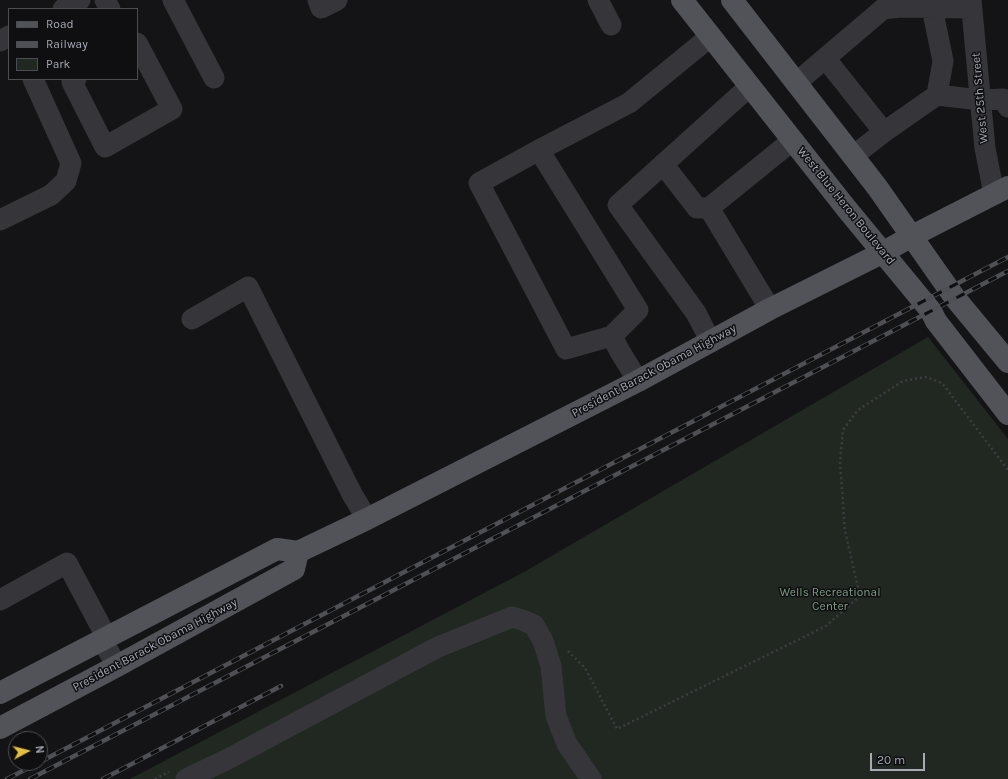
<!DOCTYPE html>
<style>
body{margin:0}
#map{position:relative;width:1008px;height:779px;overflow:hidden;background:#141416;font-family:Karla,sans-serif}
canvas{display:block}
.legend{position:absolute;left:8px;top:8px;width:130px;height:72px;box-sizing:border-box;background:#0f0f11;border:1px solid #4c4d53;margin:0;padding:5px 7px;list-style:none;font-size:12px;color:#a7aab5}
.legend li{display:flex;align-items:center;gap:8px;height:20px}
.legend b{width:20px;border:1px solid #4c4d53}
.north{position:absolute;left:8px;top:731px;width:40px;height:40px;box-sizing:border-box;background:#0f0f11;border:1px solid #4c4d53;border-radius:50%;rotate:83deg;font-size:11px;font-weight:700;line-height:16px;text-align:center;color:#a7aab5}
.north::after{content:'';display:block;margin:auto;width:14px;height:18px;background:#e3be3f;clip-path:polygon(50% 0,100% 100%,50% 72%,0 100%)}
.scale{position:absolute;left:870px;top:753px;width:55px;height:18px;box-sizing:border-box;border:2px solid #a7aab5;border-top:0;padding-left:5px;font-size:12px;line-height:14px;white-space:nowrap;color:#a7aab5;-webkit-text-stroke:3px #0f0f11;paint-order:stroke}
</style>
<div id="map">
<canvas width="1008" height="779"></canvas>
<ul class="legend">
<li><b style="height:5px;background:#525359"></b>Road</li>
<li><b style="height:5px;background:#4f5055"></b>Railway</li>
<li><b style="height:11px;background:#212822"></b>Park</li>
</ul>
<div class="north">N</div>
<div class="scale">20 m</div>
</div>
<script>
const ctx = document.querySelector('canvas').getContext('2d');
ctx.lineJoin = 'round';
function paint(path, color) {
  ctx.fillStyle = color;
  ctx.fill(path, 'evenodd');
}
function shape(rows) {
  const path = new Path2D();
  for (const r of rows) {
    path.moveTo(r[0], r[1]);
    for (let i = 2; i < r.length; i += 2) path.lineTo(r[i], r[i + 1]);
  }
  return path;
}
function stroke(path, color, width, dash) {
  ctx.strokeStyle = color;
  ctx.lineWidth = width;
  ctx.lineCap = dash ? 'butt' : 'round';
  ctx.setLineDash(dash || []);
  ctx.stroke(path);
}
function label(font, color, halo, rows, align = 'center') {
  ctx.font = font + ' Karla,sans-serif';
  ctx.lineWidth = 3;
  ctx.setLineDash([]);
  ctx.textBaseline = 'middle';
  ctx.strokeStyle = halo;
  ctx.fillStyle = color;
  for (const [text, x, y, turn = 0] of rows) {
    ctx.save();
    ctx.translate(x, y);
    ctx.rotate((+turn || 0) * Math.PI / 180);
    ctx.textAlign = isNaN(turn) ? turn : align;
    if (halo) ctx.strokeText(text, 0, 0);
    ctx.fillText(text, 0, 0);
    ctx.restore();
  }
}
paint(shape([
 [928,337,1008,439,1008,779,130,779,524,572]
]), '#212822');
stroke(shape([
 [568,651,585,668,617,729,826,626,860,596,845,531,840,462,843,430,858,410,903,381,926,377,942,383,1008,470],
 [155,779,169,772]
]), '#3c3d41', 2.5, [2, 3]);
stroke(shape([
 [105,0,110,9],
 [173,0,214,78],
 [318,0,321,8,337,0],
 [598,0,611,25],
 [971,0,985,148,994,194],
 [932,8,943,61,937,95],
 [63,9,80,0],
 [0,41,9,36],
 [825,58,884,132],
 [76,79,72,82,105,147,172,109,137,43],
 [796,83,883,9,901,7,972,8],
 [539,150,638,310,612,336,566,349,479,183,539,150,629,103,711,36],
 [853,156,884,132,937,95,980,100,1003,99,1008,107],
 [663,164,697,208,709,208],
 [0,220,51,195,66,181,71,163,33,79],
 [770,309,709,208,793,140],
 [192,319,248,287,352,494,367,519],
 [612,336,619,350,638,381],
 [711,342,696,313,618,205,750,86],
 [0,600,67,563,107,638],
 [102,640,117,666],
 [186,779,228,759,438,647,512,617,522,620,534,625,543,641,551,666,556,716,567,744,591,779]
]), '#36363a', 21);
stroke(shape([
 [682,0,846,208,931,311,936,321,1008,414],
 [732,0,877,187,955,298,1008,362],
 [0,693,277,549,298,552,367,519,638,381,770,309,882,253,912,236,1008,187],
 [0,728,117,666,294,569,298,552]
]), '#525359', 22);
const rail = shape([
 [40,762,1008,257],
 [7,779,38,763],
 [30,779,1008,271],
 [103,779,281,686]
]);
stroke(rail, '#4f5055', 4.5);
stroke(rail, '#0f0f11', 3, [9]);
label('12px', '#a7aab5', '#0f0f11', [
 ["West 25th Street",980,98,-95],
 ["West Blue Heron Boulevard",846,206,51],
 ["President Barack Obama Highway",654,371,-28],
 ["President Barack Obama Highway",155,645,-28]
]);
label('12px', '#7f9f85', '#0f0f11', [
 ["Wells Recreational",830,593],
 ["Center",830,607]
]);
</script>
